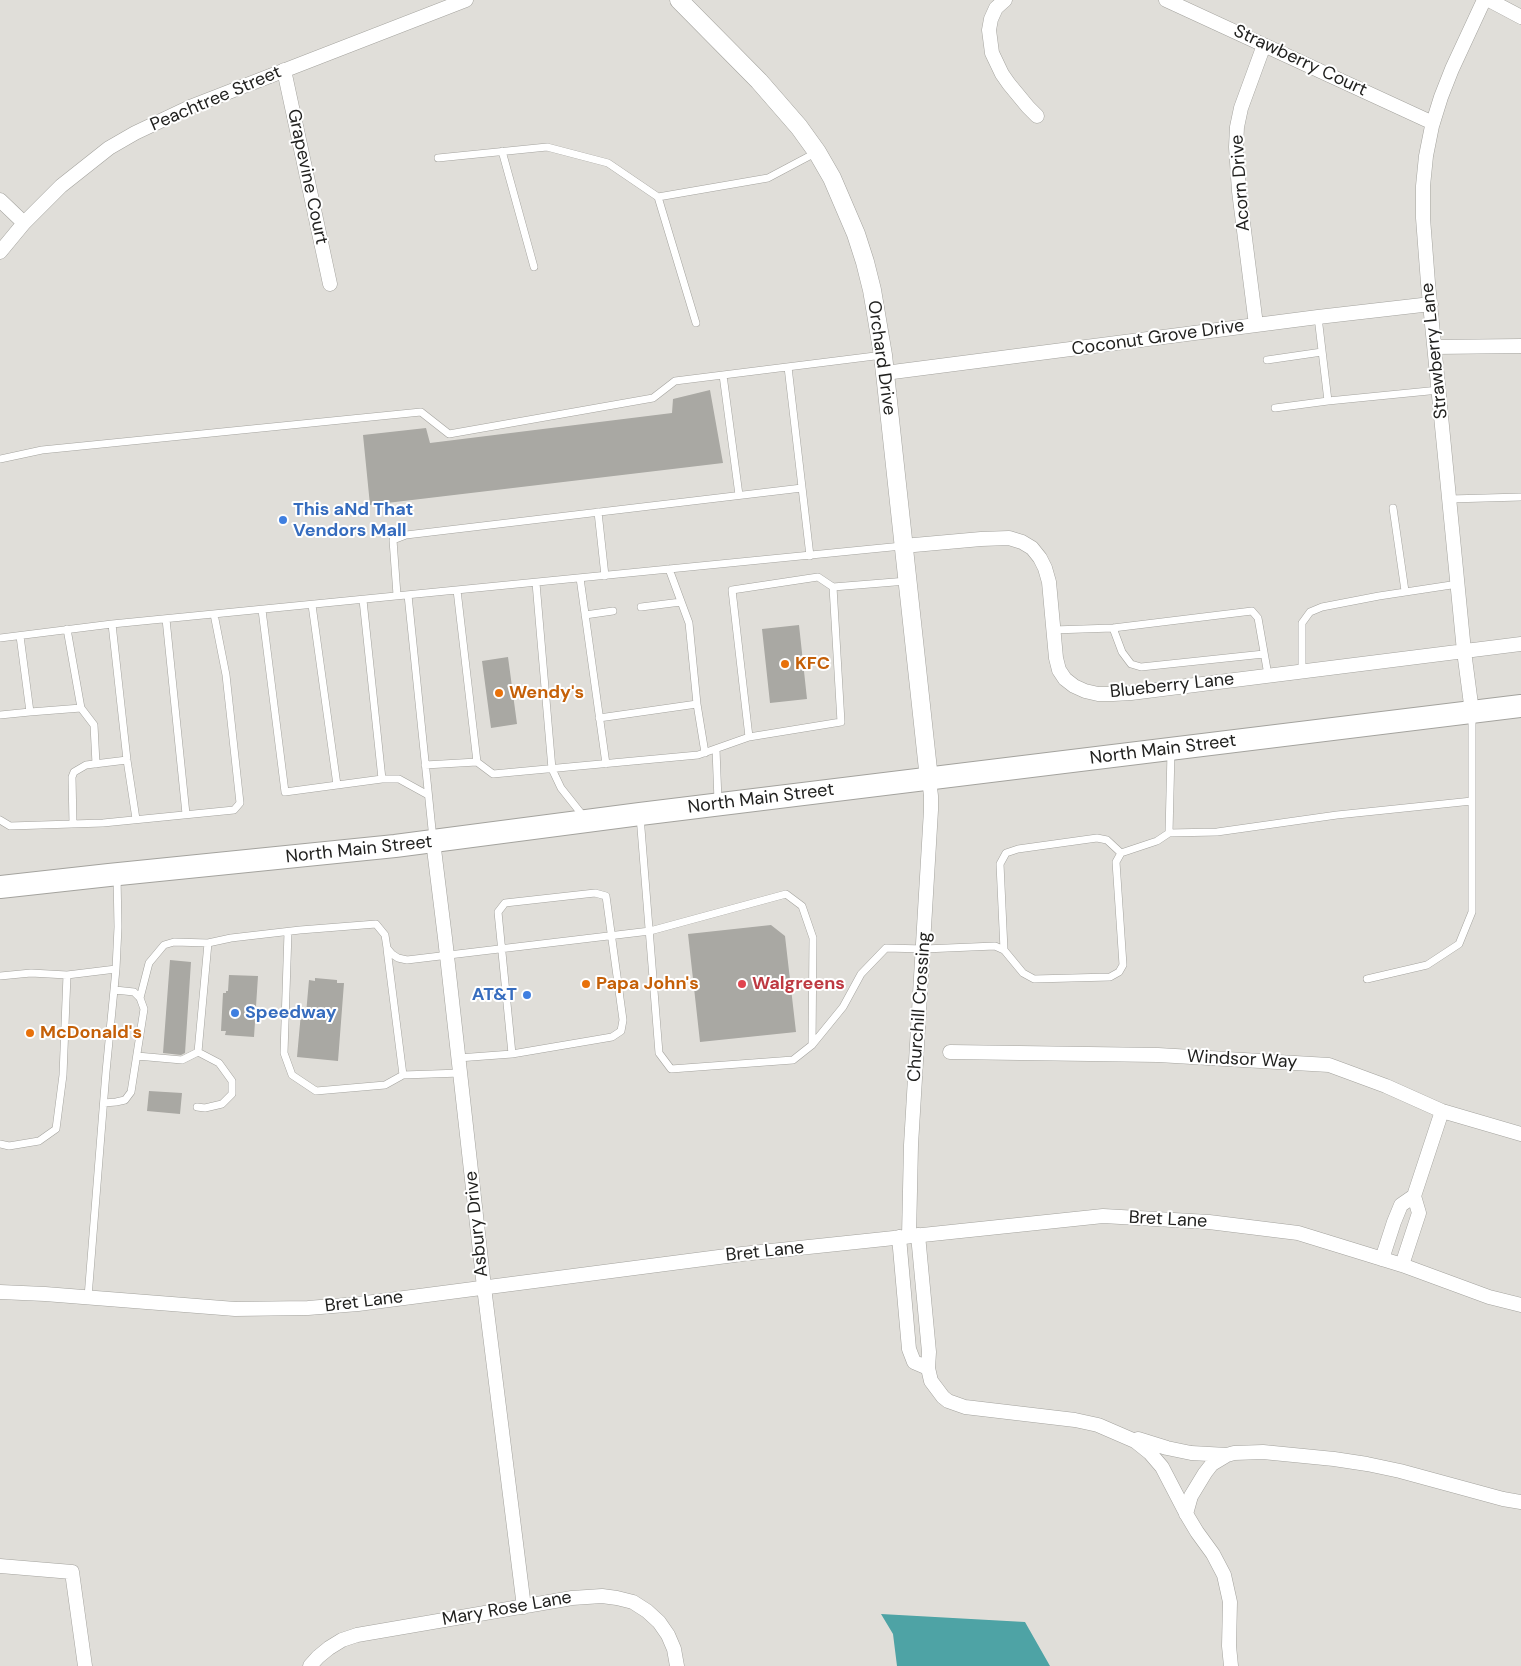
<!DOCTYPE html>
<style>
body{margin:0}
canvas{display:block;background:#e0ded9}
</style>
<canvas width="1521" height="1666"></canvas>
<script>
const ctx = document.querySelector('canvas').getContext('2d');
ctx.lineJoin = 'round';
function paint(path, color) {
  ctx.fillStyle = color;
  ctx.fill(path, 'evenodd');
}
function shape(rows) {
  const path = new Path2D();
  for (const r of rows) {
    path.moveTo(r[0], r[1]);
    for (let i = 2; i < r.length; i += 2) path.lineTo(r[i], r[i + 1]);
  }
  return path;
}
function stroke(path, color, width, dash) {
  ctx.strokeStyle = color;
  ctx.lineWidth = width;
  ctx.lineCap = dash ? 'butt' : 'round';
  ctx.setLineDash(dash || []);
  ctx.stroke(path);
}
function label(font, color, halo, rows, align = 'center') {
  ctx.font = font + ' "DM Sans",sans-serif';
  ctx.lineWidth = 4;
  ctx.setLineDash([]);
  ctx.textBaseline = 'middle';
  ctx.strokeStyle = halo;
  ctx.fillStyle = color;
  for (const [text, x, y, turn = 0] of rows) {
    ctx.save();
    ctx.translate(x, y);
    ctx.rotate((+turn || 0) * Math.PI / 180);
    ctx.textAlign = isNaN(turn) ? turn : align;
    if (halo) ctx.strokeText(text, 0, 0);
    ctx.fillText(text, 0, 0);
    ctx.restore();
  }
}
paint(shape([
 [881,1614,1025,1622,1050,1666,897,1666,893,1634]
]), '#4ea3a5');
paint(shape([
 [710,390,723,463,370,505,363,435,426,428,430,443,672,413,673,399],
 [799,625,807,699,770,703,762,629],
 [508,657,517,724,491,728,482,661],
 [771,925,785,936,796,1032,700,1042,688,934],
 [170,960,191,962,185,1053,181,1055,163,1053],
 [229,975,258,976,254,1037,225,1035,226,1031,221,1031,223,993,226,993,226,991,228,991],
 [315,978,337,980,337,983,344,983,338,1061,297,1057,301,1013,306,1014,309,980,315,981],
 [149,1091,182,1093,180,1114,147,1111]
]), '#a9a8a3');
const service = shape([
 [502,151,534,267],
 [438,158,547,147,608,163,658,197,768,178,817,152],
 [658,197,696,323],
 [1318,317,1328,401,1439,390],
 [1267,360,1322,352],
 [788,367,810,556],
 [723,375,739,495],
 [1275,408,1328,401],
 [0,459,42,450,421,412,449,434,653,398,675,381,883,355],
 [1450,499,1521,497],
 [1393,508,1405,591],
 [598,512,605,576],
 [669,569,689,623,697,704,705,753],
 [580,578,606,764],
 [536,583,552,769,561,788,584,817],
 [457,590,477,762,493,774,698,755,749,737,841,722,833,587],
 [397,595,393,540,406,535,802,488],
 [408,595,433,839],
 [312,605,337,785],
 [641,607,681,602],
 [262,610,285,792,382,779,363,600],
 [585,615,613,611],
 [166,619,186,814],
 [112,624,127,760,136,819],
 [1113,628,1122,652,1131,664,1141,667,1264,654],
 [67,629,81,708,94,725,96,764],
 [1053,630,1113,628,1252,611,1258,618,1268,675],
 [20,636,30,712,81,708],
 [0,638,112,624,902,546],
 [1302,671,1302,623,1310,612,1322,607,1379,596,1458,584],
 [0,715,30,712],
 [599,718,697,704],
 [749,737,732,590,818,577,833,587,907,581],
 [716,749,718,801],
 [425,765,477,762],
 [382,779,399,779,428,795],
 [640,816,659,1053,671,1069,793,1060,812,1045,843,1007,861,974,886,948,924,949,995,946,1004,950,1023,973,1034,979,1110,977,1119,972,1123,965,1116,862,1121,853,1157,841,1169,833,1171,752],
 [0,820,10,826,103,823,234,810,240,803,226,675,214,614],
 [73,824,72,777,74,772,86,765,127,760],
 [1169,833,1217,832,1337,815,1472,801,1472,714],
 [288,932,284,1053,292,1075,316,1091,385,1085,403,1075],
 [387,949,403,1075,461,1073],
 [1004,950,1000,864,1006,853,1018,849,1097,838,1107,840,1121,853],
 [0,976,31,973,67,975,116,969],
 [1367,979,1427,965,1459,944,1472,912,1472,801],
 [140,998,149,963,164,945,174,942,208,943,231,938,300,930,376,924,385,935,387,948,392,954,398,958,407,960,650,931,786,894,802,906,813,938,812,1045],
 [137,1056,182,1060,198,1052,208,943],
 [458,1058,512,1054,612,1037,621,1031,623,1020,606,896,595,893,505,903,498,912,512,1054],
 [104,1103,116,1102,125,1100,131,1092,144,1009,140,998,134,992,115,990],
 [197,1107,205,1108,222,1104,232,1094,232,1081,219,1063,198,1052],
 [0,1144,9,1146,39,1141,56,1129,63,1075,67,975],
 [88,1297,106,1072,116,969,118,927,117,876]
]);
const minor = shape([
 [1005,0,996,8,991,19,989,30,992,53,1002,74,1009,84,1028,107,1037,116],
 [1166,0,1433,123],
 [1489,0,1521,17],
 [284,70,330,284],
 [0,200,24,223],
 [0,252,24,223,61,186,109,148,135,133,190,107,466,0],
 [1256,325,1239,191,1236,147,1237,127,1241,108,1264,45],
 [1435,347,1521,346],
 [885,373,1318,317,1431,304],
 [903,546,981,539,1009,538,1022,542,1032,548,1040,558,1045,568,1049,582,1056,658,1059,670,1065,679,1074,686,1085,691,1098,694,1113,694,1131,693,1521,644],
 [1472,712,1464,651,1428,283,1423,218,1423,186,1426,156,1432,126,1441,97,1452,69,1484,0],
 [433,841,445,938,484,1287,524,1607],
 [950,1052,1158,1055,1329,1065,1386,1086,1442,1111,1521,1134],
 [918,1235,929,1352,928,1368,931,1381,943,1397,948,1401,965,1407,1075,1420,1098,1425,1135,1441,1150,1453,1162,1467,1188,1517,1197,1532,1213,1554,1224,1575,1230,1602,1229,1646,1231,1666],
 [909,1236,911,1145,931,810,931,796,929,779],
 [899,1237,909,1349,914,1362,928,1368],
 [1382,1259,1394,1222,1401,1205,1414,1196],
 [1402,1265,1419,1213,1414,1196,1442,1111],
 [0,1292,45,1294,235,1309,308,1308,358,1304,742,1254,1103,1216,1209,1222,1298,1233,1402,1265,1489,1297,1521,1305],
 [1138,1439,1167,1448,1191,1453,1227,1455,1234,1453,1263,1452,1334,1459,1367,1464,1400,1471,1503,1499,1521,1502],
 [1186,1514,1191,1496,1205,1473,1212,1464,1227,1455],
 [0,1566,72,1572,85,1666],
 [310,1666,318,1657,329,1648,342,1640,357,1635,572,1598,602,1596,617,1598,633,1602,647,1611,659,1622,668,1635,674,1649,677,1666]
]);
const tertiary = shape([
 [679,0,759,81,799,127,817,152,832,178,856,234,865,262,872,290,883,355,929,779]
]);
const primary = shape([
 [0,887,109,875,395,846,640,814,1521,706]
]);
stroke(service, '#a4a39e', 8);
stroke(minor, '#a4a39e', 15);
stroke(tertiary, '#a4a39e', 19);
stroke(primary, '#a4a39e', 24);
stroke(service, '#fff', 7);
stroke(minor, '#fff', 14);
stroke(tertiary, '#fff', 18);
stroke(primary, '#fff', 22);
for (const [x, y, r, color] of [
 [283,520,5,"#3f7fe0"],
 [785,664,5,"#e8710a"],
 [499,693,5,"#e8710a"],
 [586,984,5,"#e8710a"],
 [742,984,5,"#e0444e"],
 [527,995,5,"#3f7fe0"],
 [235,1013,5,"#3f7fe0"],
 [30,1033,5,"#e8710a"]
]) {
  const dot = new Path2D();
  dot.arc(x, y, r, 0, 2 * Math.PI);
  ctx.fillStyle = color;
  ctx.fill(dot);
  stroke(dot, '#fff', 2);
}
label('18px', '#21211f', '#fff', [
 ["Strawberry Court",1300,61,25],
 ["Peachtree Street",216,99,-23],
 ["Grapevine Court",307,177,78],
 ["Acorn Drive",1241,183,-94],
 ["Coconut Grove Drive",1158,338,-8],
 ["Strawberry Lane",1435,351,-96],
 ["Orchard Drive",881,358,82],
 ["Blueberry Lane",1172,686,-6],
 ["North Main Street",1163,750,-7],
 ["North Main Street",761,799,-7],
 ["North Main Street",359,850,-6],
 ["Churchill Crossing",920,1007,-86],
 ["Windsor Way",1242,1060,3],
 ["Bret Lane",1168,1220,3],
 ["Asbury Drive",477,1224,-96],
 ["Bret Lane",765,1252,-6],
 ["Bret Lane",364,1302,-7],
 ["Mary Rose Lane",507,1609,-10]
]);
label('bold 18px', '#366cbe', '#fff', [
 ["This aNd That",293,510],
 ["Vendors Mall",293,531],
 ["AT&T",517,995,"right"],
 ["Speedway",245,1013]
], 'left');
label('bold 18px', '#c56008', '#fff', [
 ["KFC",795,664],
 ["Wendy's",509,693],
 ["Papa John's",596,984],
 ["McDonald's",40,1033]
], 'left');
label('bold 18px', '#be3a42', '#fff', [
 ["Walgreens",752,984]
], 'left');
</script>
